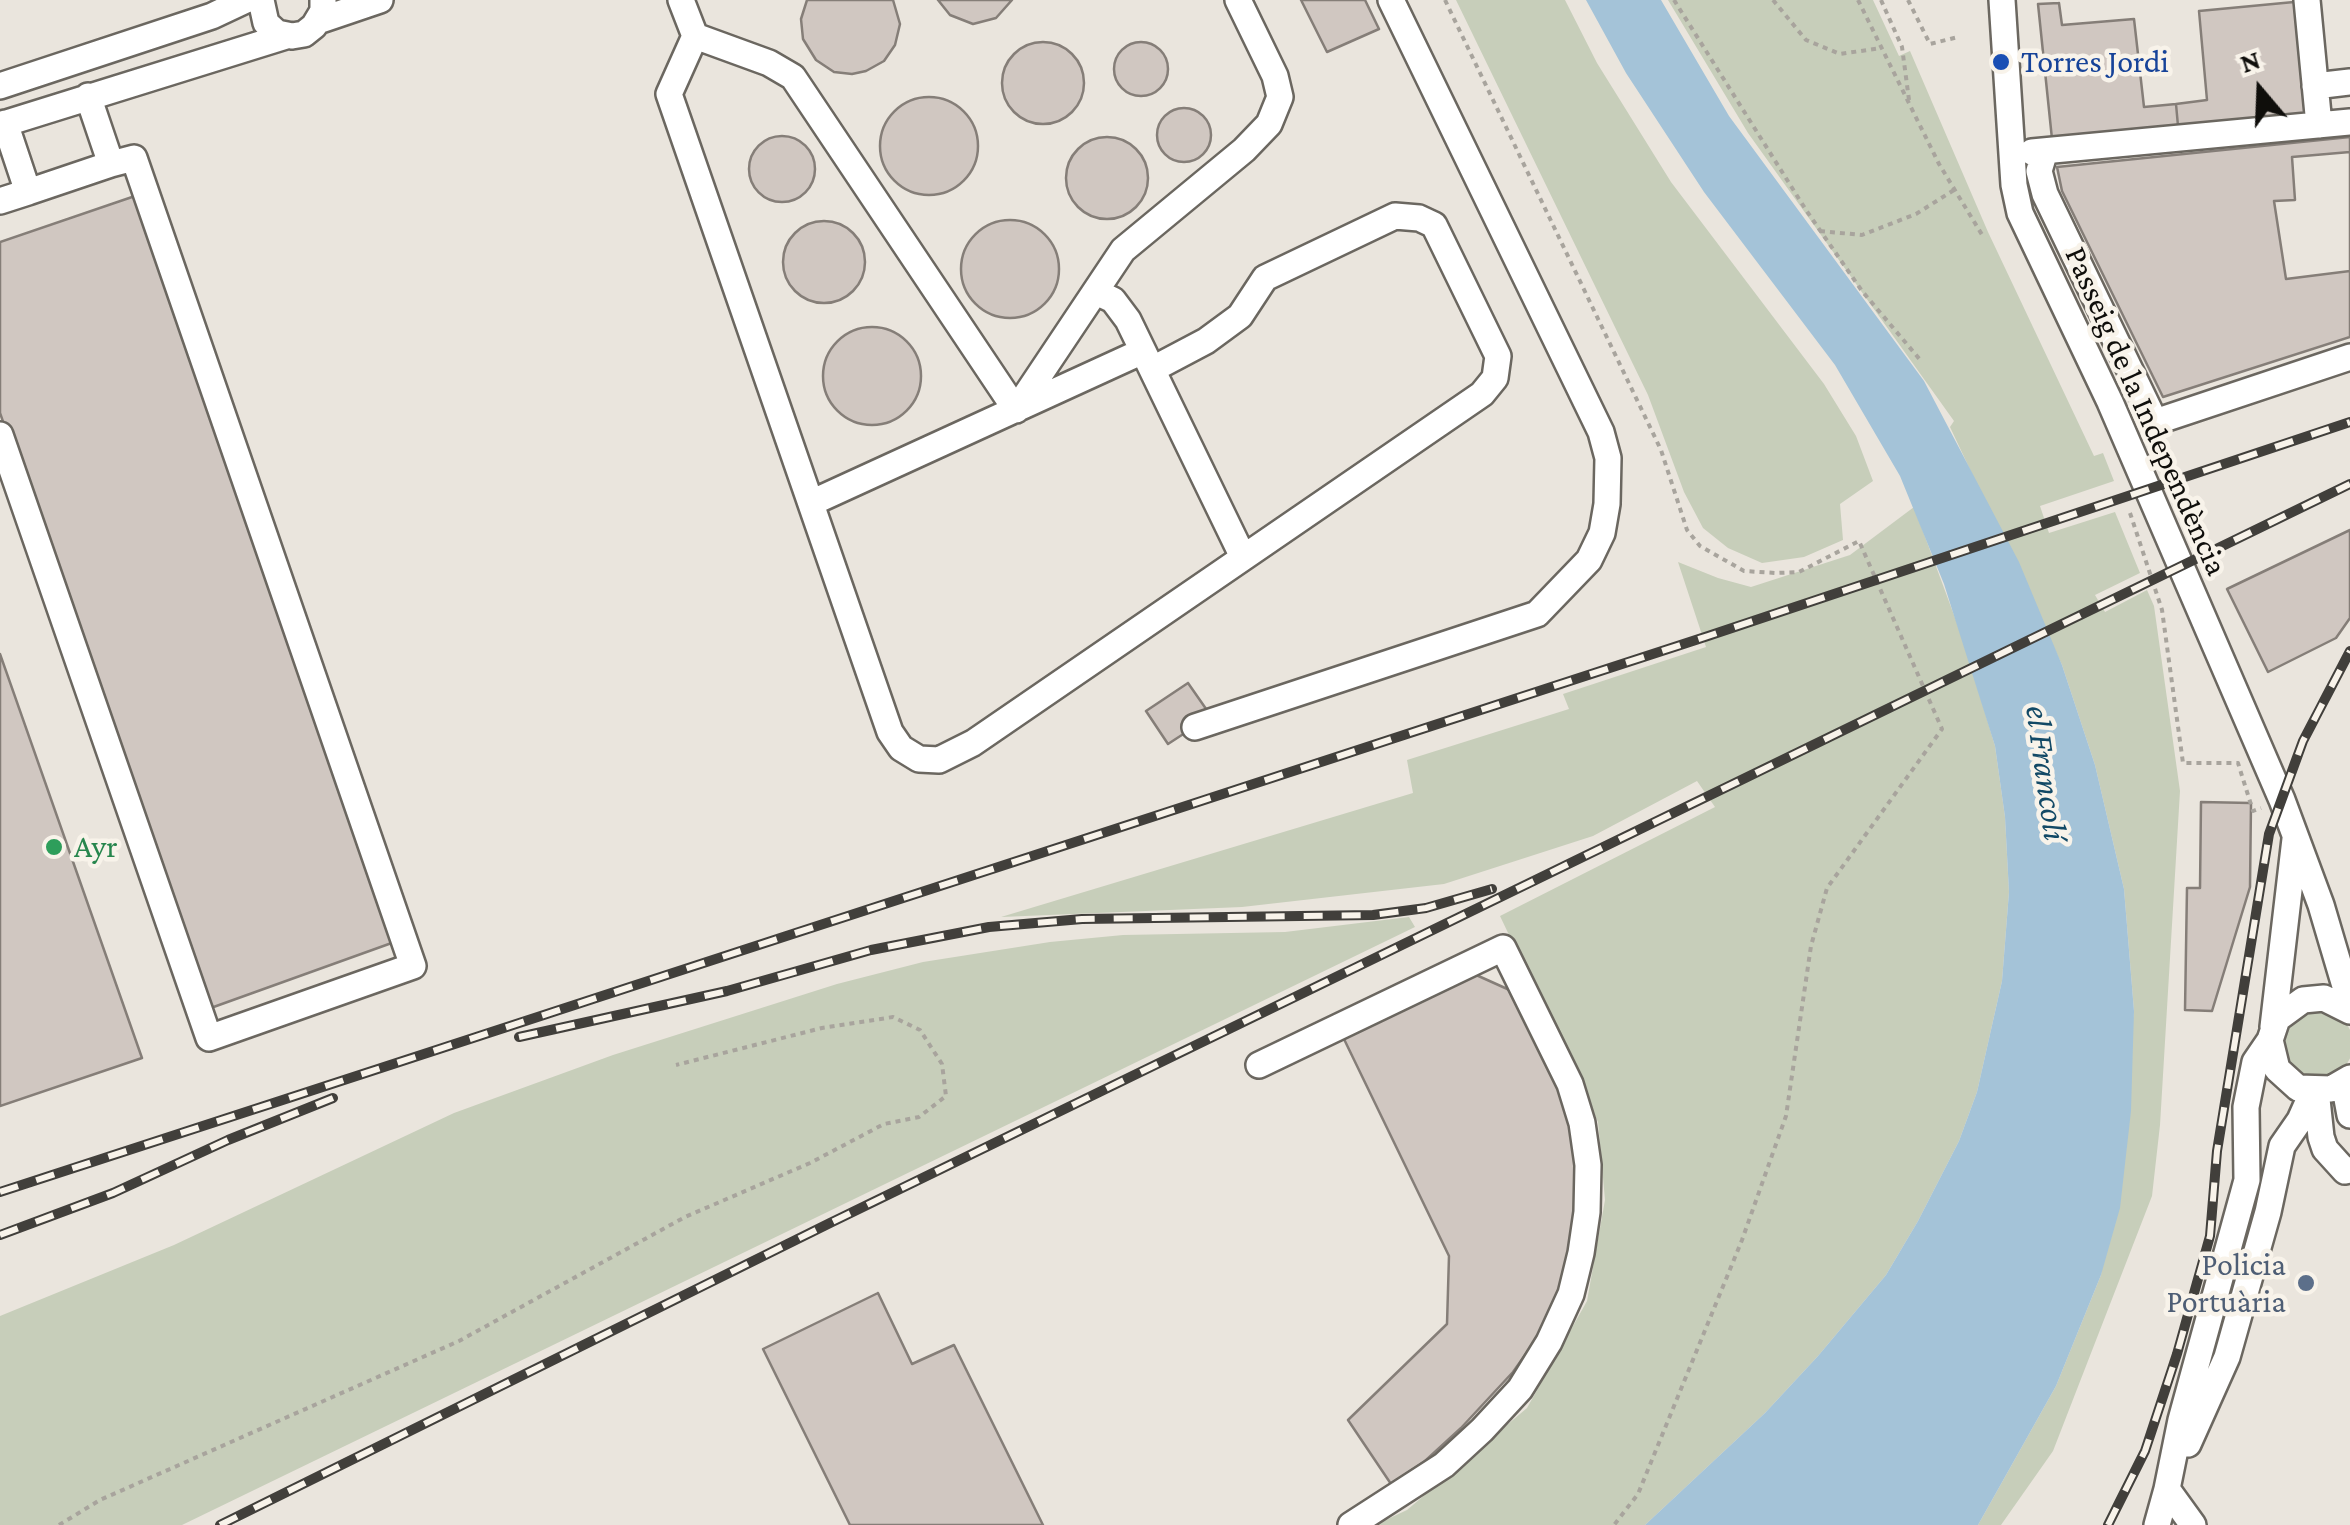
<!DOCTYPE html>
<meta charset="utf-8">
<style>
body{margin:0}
#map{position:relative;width:2350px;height:1525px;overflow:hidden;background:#eae5dd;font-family:"Crimson Pro",serif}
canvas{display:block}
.north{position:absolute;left:2210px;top:40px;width:100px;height:100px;-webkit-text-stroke:8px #f8f3ea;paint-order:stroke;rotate:341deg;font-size:28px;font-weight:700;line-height:40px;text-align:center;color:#0f0e0b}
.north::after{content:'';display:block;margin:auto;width:35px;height:45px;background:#0f0e0b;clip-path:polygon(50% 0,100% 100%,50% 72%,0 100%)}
</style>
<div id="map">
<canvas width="2350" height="1525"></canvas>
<div class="north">N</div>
</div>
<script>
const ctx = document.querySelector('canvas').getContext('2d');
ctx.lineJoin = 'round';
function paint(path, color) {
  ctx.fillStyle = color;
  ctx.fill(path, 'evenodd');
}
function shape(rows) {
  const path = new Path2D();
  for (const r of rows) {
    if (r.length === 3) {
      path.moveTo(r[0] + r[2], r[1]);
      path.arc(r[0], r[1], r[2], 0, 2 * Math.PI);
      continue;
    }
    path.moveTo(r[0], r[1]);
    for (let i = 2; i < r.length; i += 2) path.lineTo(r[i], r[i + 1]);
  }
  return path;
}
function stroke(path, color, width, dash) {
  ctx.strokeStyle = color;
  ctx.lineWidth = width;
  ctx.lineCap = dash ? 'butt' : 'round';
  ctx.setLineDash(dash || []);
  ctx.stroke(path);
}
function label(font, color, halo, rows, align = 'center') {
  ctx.font = font + ' "Crimson Pro",serif';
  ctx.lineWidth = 9;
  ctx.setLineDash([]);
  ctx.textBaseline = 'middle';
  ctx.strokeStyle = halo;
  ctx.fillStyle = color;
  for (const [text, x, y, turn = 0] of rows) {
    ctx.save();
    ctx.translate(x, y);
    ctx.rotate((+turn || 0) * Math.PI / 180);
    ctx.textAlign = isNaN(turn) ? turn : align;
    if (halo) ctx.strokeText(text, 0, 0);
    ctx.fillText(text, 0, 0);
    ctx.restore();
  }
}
paint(shape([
 [1456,0,1565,0,1597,63,1671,182,1824,384,1856,436,1873,481,1840,504,1843,540,1804,557,1762,563,1728,548,1703,528,1684,492,1648,395],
 [1668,0,1873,0,1899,56,1910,51,1988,232,2094,456,2103,453,2114,481,2040,506,2049,533,2115,512,2140,573,2095,595,2105,612,2147,590,2154,606,2180,791,2160,1125,2152,1196,2053,1451,2001,1525,1978,1525,2056,1386,2101,1275,2134,1011,2124,889,2095,765,2062,665,1950,427,1954,421,1748,133],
 [1914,507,1964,642,1995,746,2005,817,2009,892,2002,981,1977,1092,1959,1141,1918,1221,1886,1275,1818,1356,1765,1413,1645,1525,1375,1525,1407,1510,1527,1408,1587,1301,1605,1200,1598,1122,1500,916,1715,807,1697,781,1593,836,1444,884,1242,907,1001,917,1413,793,1407,760,1569,709,1563,694,1706,647,1678,562,1718,578,1751,587,1850,555],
 [1409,917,1415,927,182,1525,0,1525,0,1316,174,1245,454,1113,613,1055,837,984,923,962,1050,942,1123,935,1285,932],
 [2318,1044,35]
]), '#c7ceba');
paint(shape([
 [1586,0,1661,0,1729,116,1924,381,2019,562,2062,665,2095,765,2124,889,2134,1011,2131,1111,2120,1208,2101,1275,2056,1386,1978,1525,1645,1525,1765,1413,1818,1356,1886,1275,1918,1221,1959,1141,1977,1092,2002,981,2009,892,2005,817,1995,746,1944,584,1900,476,1835,365,1704,192,1626,73]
]), '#a4c3d8');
const building = shape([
 [807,0,893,0,900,24,895,45,884,61,866,71,852,74,834,72,816,60,803,39,801,19,807,0],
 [938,0,1012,0,996,18,973,24,950,15,938,0],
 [1301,0,1365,0,1379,29,1327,52,1301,0],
 [2294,2,2305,114,2178,126,2176,104,2207,100,2199,11,2294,2],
 [2059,3,2062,25,2134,19,2144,107,2176,104,2178,126,2052,139,2038,4,2059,3],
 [1141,69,27],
 [1043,83,41],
 [929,146,49],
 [1184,135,27],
 [782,169,33],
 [2350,137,2350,337,2163,397,2062,191,2057,167,2350,137],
 [1107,178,41],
 [2350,152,2350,271,2286,279,2274,201,2295,200,2292,157,2350,152],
 [135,196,400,940,208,1009,0,413,0,242,135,196],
 [1010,269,49],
 [824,262,41],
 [872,376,49],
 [2350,530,2350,618,2336,638,2268,672,2227,589,2350,530],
 [0,654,142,1058,0,1106,0,654],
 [1188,683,1211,716,1168,744,1146,711,1188,683],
 [2201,802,2251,803,2250,887,2212,1011,2185,1010,2187,888,2200,888,2201,802],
 [1474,974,1514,992,1549,1061,1566,1107,1575,1146,1578,1180,1576,1223,1567,1266,1553,1307,1535,1341,1513,1372,1461,1428,1425,1461,1391,1484,1348,1420,1447,1324,1449,1256,1343,1037,1474,974],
 [878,1293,912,1364,954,1345,1043,1525,850,1525,763,1349,878,1293]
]);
paint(building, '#d0c7c1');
stroke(building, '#857e78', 2.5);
const minor = shape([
 [261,0,266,23,277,33,292,36,304,34,314,26,323,11,323,0],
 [681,0,695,36,669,94,890,732,901,748,919,759,939,760,973,743,1482,394,1495,378,1498,356,1434,225,1419,218,1395,216,1265,278,1240,316,1206,341,1153,369],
 [2002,0,2014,185,2020,213,2110,402,2282,800,2321,905,2350,1003],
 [2307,0,2319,125],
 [318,21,380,0],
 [695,36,769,63,793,77,1016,410,1123,250,1244,150,1269,124,1280,97,1275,76,1238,0],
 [0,86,212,16,246,0],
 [2315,86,2350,82],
 [0,125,286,36],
 [2045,151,2039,171,2045,194,2155,422,2350,357],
 [2032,152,2350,122],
 [28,192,111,164],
 [0,201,28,192,5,123],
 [1096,292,1113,300,1128,320,1243,557],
 [0,435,209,1038,413,966,134,158,111,164,88,96],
 [811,503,1143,351],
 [1195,727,1537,614,1589,560,1602,533,1607,504,1608,458,1601,432,1391,0],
 [2350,1011,2324,998,2303,1000,2277,1019,2270,1040,2277,1069,2298,1088,2331,1089,2350,1078],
 [2273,1027,2295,839],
 [1259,1065,1503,948,1570,1084,1582,1123,1588,1165,1587,1212,1581,1253,1571,1294,1549,1342,1520,1389,1482,1430,1444,1465,1351,1525],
 [2344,1083,2350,1115],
 [2316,1090,2321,1137,2325,1149,2345,1171,2350,1170],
 [2188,1444,2227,1357,2268,1212,2282,1146,2300,1120,2313,1091],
 [2167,1489,2181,1420,2247,1180,2246,1107,2255,1062,2270,1040],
 [2157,1525,2167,1489,2193,1525]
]);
stroke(minor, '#6b6760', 30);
stroke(shape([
 [1445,0,1661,450,1687,530,1700,546,1744,571,1776,573,1799,572,1859,541,1942,729,1827,888,1811,946,1786,1116,1742,1240,1638,1494,1614,1525],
 [1674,0,1806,210,1862,291,1922,362],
 [1773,0,1806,40,1840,54,1881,48],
 [1858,0,1939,164,1984,238],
 [1881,0,1902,47,1909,100],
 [1908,0,1930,44,1958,37],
 [1820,231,1862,235,1916,214,1954,190],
 [2130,513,2162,610,2183,763,2238,763,2253,811,2261,808],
 [59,1525,100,1500,459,1341,685,1217,810,1163,884,1124,919,1117,946,1096,942,1064,920,1030,893,1017,822,1028,676,1065]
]), '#a8a49d', 4, [5, 5]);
stroke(minor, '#fff', 25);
const rail = shape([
 [519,1037,727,991,871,950,989,927,1082,919,1373,915,1426,908,1492,889],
 [0,1192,1708,636,2350,422],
 [0,1235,113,1193,228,1140,333,1098],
 [220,1525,830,1223,2350,484],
 [2108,1525,2145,1451,2177,1354,2210,1236,2217,1151,2269,834,2303,741,2350,651]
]);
stroke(rail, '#413f3b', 10);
stroke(rail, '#f8f3ea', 6, [19]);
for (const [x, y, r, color] of [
 [2001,62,10,"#1a4fb4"],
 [54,847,10,"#2e9e5b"],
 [2306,1283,10,"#5c6f8a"]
]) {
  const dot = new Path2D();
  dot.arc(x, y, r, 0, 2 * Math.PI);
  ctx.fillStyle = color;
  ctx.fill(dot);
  stroke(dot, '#f8f3ea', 4);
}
label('32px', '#164399', '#f8f3ea', [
 ["Torres Jordi",2021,62]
], 'left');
label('32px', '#0f0e0b', '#f8f3ea', [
 ["Passeig de la Independència",2146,411,66]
]);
label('32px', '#27864d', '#f8f3ea', [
 ["Ayr",74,847]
], 'left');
label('32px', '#4e5e75', '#f8f3ea', [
 ["Policia",2286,1265],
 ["Portuària",2286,1302]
], 'right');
label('italic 35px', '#124966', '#f8f3ea', [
 ["el Francolí",2046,773,82]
]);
</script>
